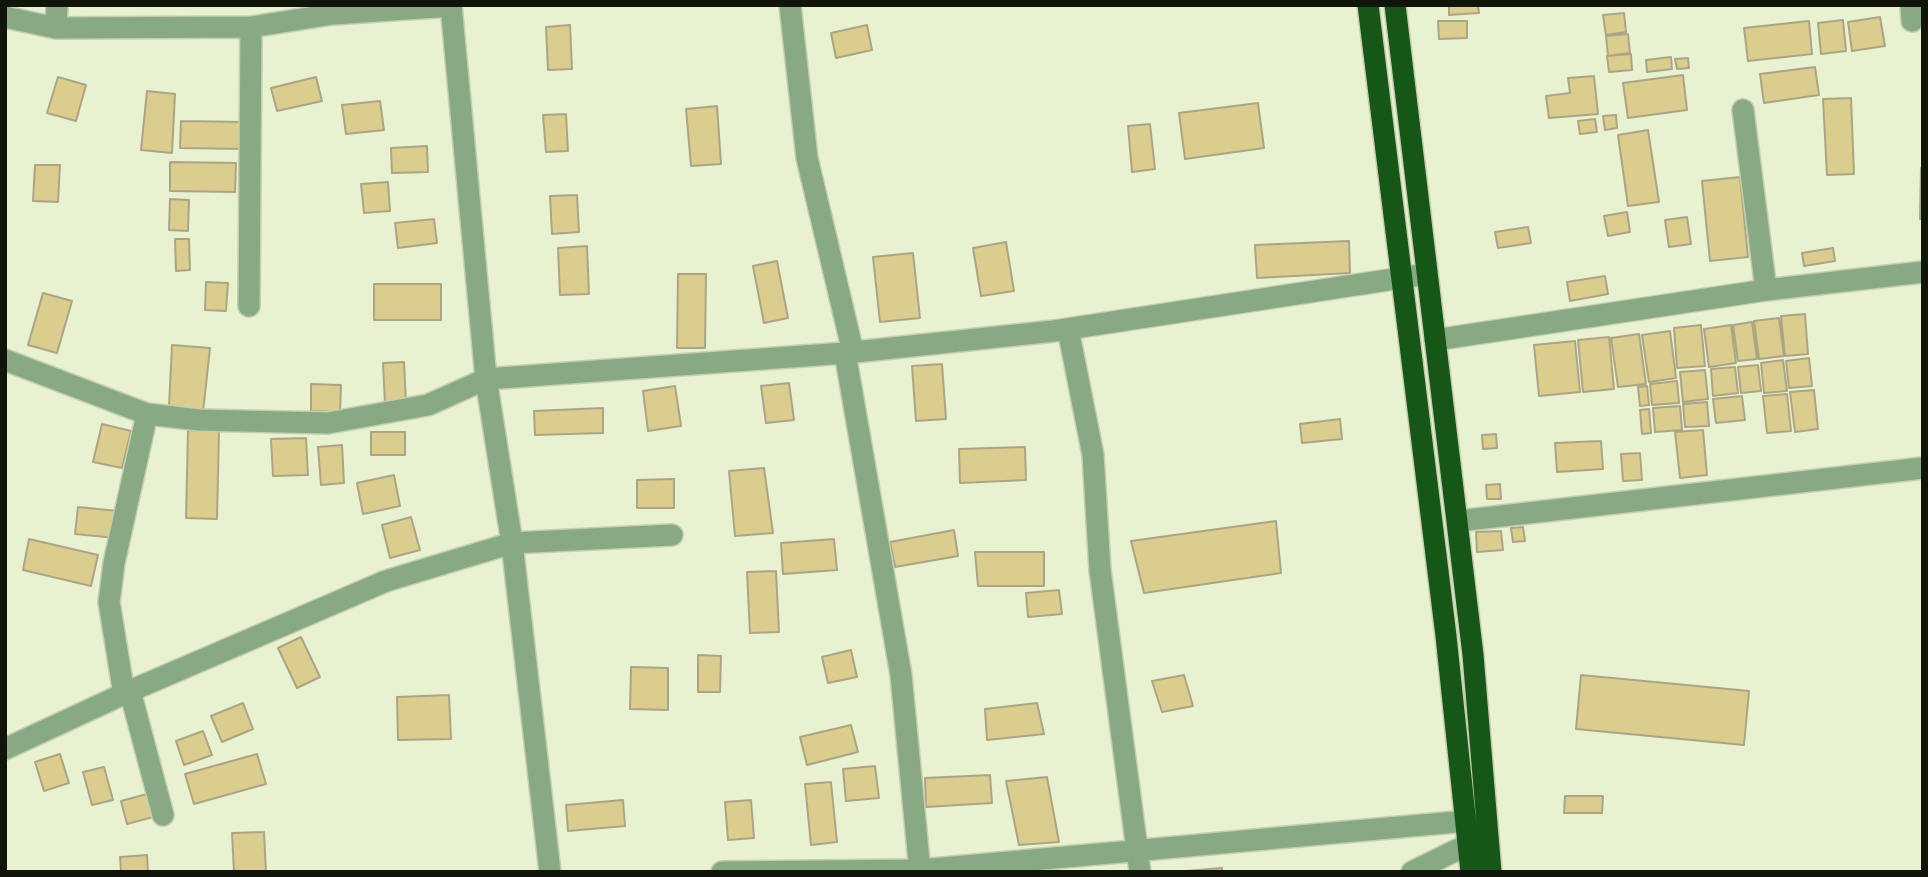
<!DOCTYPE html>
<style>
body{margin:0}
#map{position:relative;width:1928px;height:877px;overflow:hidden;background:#e8f1d0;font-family:"Times New Roman",serif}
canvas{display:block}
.frame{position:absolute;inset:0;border:7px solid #111409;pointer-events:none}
</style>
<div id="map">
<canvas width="1928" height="877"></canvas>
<div class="frame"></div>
</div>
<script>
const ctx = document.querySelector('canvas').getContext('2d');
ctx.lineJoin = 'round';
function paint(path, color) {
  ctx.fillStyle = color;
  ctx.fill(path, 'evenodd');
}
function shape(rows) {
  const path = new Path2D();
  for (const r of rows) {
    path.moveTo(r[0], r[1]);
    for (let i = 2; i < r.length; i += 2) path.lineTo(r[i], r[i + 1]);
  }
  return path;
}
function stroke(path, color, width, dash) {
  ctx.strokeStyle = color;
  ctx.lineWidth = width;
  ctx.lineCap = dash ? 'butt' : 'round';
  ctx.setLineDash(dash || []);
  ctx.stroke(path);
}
const building = shape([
 [1449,5,1478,5,1479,13,1449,15,1449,5],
 [1624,13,1626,32,1606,35,1603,15,1624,13],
 [1880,17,1885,46,1852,51,1848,22,1880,17],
 [1843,20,1846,51,1821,54,1818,23,1843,20],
 [1438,21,1467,21,1467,38,1439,39,1438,21],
 [1809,21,1812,54,1748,61,1744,28,1809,21],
 [570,25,572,69,548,70,546,27,570,25],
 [867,25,872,50,836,58,831,33,867,25],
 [1628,34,1630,53,1608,56,1606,36,1628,34],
 [1631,54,1632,70,1609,72,1607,56,1631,54],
 [1671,57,1672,69,1647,72,1646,60,1671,57],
 [1688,58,1689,68,1677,69,1675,59,1688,58],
 [1815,67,1819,95,1764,103,1760,74,1815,67],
 [1683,75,1687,110,1628,118,1623,83,1683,75],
 [1594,76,1598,114,1549,118,1546,96,1570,93,1568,78,1594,76],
 [58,77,86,85,76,121,47,113,58,77],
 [316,77,322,101,277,111,271,88,316,77],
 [147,91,175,94,172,153,141,150,147,91],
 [1851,98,1854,174,1827,175,1823,99,1851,98],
 [380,101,384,130,346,134,342,105,380,101],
 [1258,103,1264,148,1185,159,1179,113,1258,103],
 [717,106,721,164,691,166,686,109,717,106],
 [566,114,568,151,546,152,543,115,566,114],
 [1616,115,1617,128,1605,130,1603,116,1616,115],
 [1595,119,1597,132,1580,134,1578,121,1595,119],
 [181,121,243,122,243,149,180,148,181,121],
 [1150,124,1155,169,1132,172,1128,126,1150,124],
 [1648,130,1659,202,1628,206,1618,135,1648,130],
 [427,146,428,172,392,173,391,148,427,146],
 [170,162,236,163,235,192,170,191,170,162],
 [35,165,60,165,58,202,33,201,35,165],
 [1921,168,1923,168,1923,219,1920,219,1921,168],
 [1740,177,1748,257,1710,261,1702,181,1740,177],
 [388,182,390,211,364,213,361,184,388,182],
 [577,195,579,232,552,234,550,196,577,195],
 [170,199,189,200,188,231,169,230,170,199],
 [1627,212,1630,232,1608,236,1604,216,1627,212],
 [1687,217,1691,244,1669,247,1665,220,1687,217],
 [434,219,437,243,398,248,395,223,434,219],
 [1528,227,1531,243,1498,248,1495,232,1528,227],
 [175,239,189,239,190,270,176,271,175,239],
 [1349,241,1350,273,1257,278,1255,245,1349,241],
 [1006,242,1014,291,981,296,973,248,1006,242],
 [587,246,589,294,560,295,558,248,587,246],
 [1833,248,1835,261,1804,266,1802,253,1833,248],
 [913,253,920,318,880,322,873,257,913,253],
 [777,261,788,318,764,323,753,266,777,261],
 [678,274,706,274,705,348,677,348,678,274],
 [1605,276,1608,294,1570,301,1567,282,1605,276],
 [206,282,228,283,226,311,205,310,206,282],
 [374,284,441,284,441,320,374,320,374,284],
 [43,293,72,301,57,353,28,345,43,293],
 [1805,314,1808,354,1785,356,1781,316,1805,314],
 [1779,318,1784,356,1759,359,1754,321,1779,318],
 [1752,322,1757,359,1738,361,1733,325,1752,322],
 [1701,325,1705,366,1677,368,1674,328,1701,325],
 [1731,325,1736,363,1709,367,1704,329,1731,325],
 [1670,331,1676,378,1649,382,1642,335,1670,331],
 [1639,334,1646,384,1618,387,1611,338,1639,334],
 [1609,337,1614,389,1583,392,1578,340,1609,337],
 [1575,341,1580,392,1539,396,1534,345,1575,341],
 [172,345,210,348,203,412,169,406,172,345],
 [1809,358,1812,386,1789,388,1786,361,1809,358],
 [1783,360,1787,391,1764,393,1761,363,1783,360],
 [404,362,406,403,385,404,383,363,404,362],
 [942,364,946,419,916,421,912,366,942,364],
 [1758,365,1761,391,1741,393,1738,367,1758,365],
 [1735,367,1738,393,1713,396,1711,369,1735,367],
 [1705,370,1708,399,1683,402,1680,372,1705,370],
 [1677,381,1679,403,1652,405,1650,384,1677,381],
 [789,383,794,420,766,423,761,386,789,383],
 [311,384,341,385,340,412,311,411,311,384],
 [675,386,681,426,648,431,643,391,675,386],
 [1647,386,1649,405,1640,406,1638,387,1647,386],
 [1814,390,1818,429,1795,432,1790,392,1814,390],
 [1787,394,1791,431,1767,433,1763,396,1787,394],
 [1742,396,1745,420,1716,423,1713,399,1742,396],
 [1707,402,1709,426,1685,427,1683,404,1707,402],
 [1680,406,1682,430,1655,432,1653,408,1680,406],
 [603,408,603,433,535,435,534,411,603,408],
 [1649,409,1651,433,1642,434,1640,410,1649,409],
 [1340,419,1342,439,1302,443,1300,424,1340,419],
 [102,424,131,431,122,468,93,462,102,424],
 [188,430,219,431,217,519,186,518,188,430],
 [1703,430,1707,475,1680,478,1675,432,1703,430],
 [371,432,405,432,405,455,371,455,371,432],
 [1496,434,1497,448,1483,449,1482,435,1496,434],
 [306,438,308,475,273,476,271,439,306,438],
 [1601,441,1603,469,1557,472,1555,443,1601,441],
 [342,445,344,483,321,485,318,447,342,445],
 [1025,447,1026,480,960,483,959,449,1025,447],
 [1640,453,1642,480,1623,481,1621,454,1640,453],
 [764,468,773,533,735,536,729,471,764,468],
 [394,475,400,506,363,514,357,483,394,475],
 [674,479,674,508,637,508,637,480,674,479],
 [1500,484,1501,499,1487,499,1486,485,1500,484],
 [78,507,118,511,116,538,75,534,78,507],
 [411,517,420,550,390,558,382,525,411,517],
 [1276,521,1281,573,1144,593,1131,541,1276,521],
 [1523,527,1525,541,1513,542,1511,528,1523,527],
 [954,530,958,556,895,567,890,542,954,530],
 [1501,531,1503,550,1477,552,1476,532,1501,531],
 [29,539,98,555,91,586,23,570,29,539],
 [834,539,837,570,783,574,781,543,834,539],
 [975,552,1044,552,1044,586,978,586,975,552],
 [776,571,779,632,750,633,747,572,776,571],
 [1059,590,1062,614,1028,617,1026,593,1059,590],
 [301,637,320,677,297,688,278,648,301,637],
 [851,650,857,677,828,683,822,657,851,650],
 [698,655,721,656,720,692,698,692,698,655],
 [631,667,668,668,668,710,630,709,631,667],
 [1184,675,1193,706,1162,712,1152,681,1184,675],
 [1581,675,1749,691,1744,745,1576,729,1581,675],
 [449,695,451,739,398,740,397,697,449,695],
 [243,703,253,729,222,742,211,716,243,703],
 [1037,703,1044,734,987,740,985,709,1037,703],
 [851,725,858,752,807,765,800,737,851,725],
 [203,731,212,755,184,765,176,741,203,731],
 [60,754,69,783,44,791,35,762,60,754],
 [257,754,266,784,194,804,185,774,257,754],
 [875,766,879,798,846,801,843,769,875,766],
 [104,767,113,800,92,805,83,772,104,767],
 [990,775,992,803,926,807,925,778,990,775],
 [1047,777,1059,842,1019,845,1006,781,1047,777],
 [831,782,837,842,811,845,805,784,831,782],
 [147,794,153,817,127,824,121,801,147,794],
 [1565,796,1603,796,1602,813,1564,813,1565,796],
 [623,800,625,826,568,831,566,805,623,800],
 [751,800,754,838,728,840,725,802,751,800],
 [264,832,266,872,234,872,232,833,264,832],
 [147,855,148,872,121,872,120,857,147,855],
 [1222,868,1222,872,1174,872,1222,868]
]);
paint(building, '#dbcd8d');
stroke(building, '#aca585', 2);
const minor = shape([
 [451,5,486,379,512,543,550,872],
 [790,5,807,158,853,352],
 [1911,5,1912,21],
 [5,17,56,28,251,27,333,14,451,6],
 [56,28,57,5],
 [1743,110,1766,290],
 [249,306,251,27],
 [1068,329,1093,455,1100,570,1140,872],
 [1435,340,1766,290,1923,272],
 [845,353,901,675,920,872],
 [5,360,147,414,199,420,328,423,428,405,486,379,845,353,1054,331,1427,274],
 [1458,521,1923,468],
 [130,691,163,815],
 [124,694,109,602,114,563,147,414],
 [5,749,130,691,386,581,512,543,672,535],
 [722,872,920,870,1467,821],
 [1412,872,1469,844]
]);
const highway = shape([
 [1368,5,1446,636,1471,872],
 [1395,5,1473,655,1491,872]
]);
stroke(minor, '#c6ceb0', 24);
stroke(highway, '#c6ceb0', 24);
stroke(minor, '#87a984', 21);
stroke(highway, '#165616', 21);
</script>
